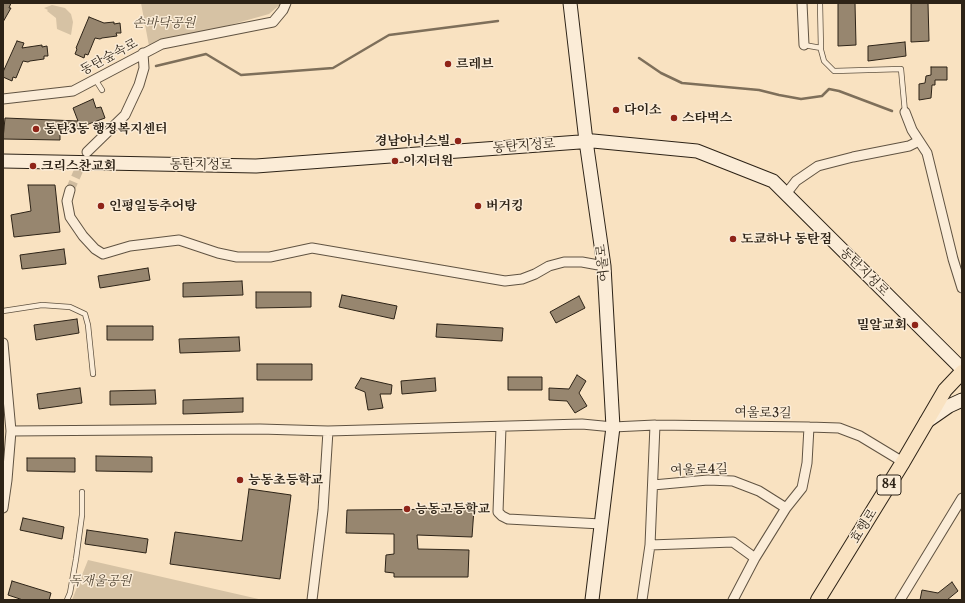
<!DOCTYPE html>
<meta charset="utf-8">
<style>
body{margin:0}
#map{position:relative;width:965px;height:603px;overflow:hidden;background:#f9e2c1;font-family:"Libre Caslon Text",serif}
canvas{display:block}
.frame{position:absolute;inset:0;border:4px solid #2d2317;pointer-events:none}
</style>
<div id="map">
<canvas width="965" height="603"></canvas>
<div class="frame"></div>
</div>
<script>
const ctx = document.querySelector('canvas').getContext('2d');
ctx.lineJoin = 'round';
function paint(path, color) {
  ctx.fillStyle = color;
  ctx.fill(path, 'evenodd');
}
function shape(rows) {
  const path = new Path2D();
  for (const r of rows) {
    path.moveTo(r[0], r[1]);
    for (let i = 2; i < r.length; i += 2) path.lineTo(r[i], r[i + 1]);
  }
  return path;
}
function stroke(path, color, width, dash) {
  ctx.strokeStyle = color;
  ctx.lineWidth = width;
  ctx.lineCap = dash ? 'butt' : 'round';
  ctx.setLineDash(dash || []);
  ctx.stroke(path);
}
function label(font, color, halo, rows, align = 'center') {
  ctx.font = font + ' "Libre Caslon Text","Noto Serif KR",serif';
  ctx.lineWidth = 3;
  ctx.setLineDash([]);
  ctx.textBaseline = 'middle';
  ctx.strokeStyle = halo;
  ctx.fillStyle = color;
  for (const [text, x, y, turn = 0] of rows) {
    ctx.save();
    ctx.translate(x, y);
    ctx.rotate((+turn || 0) * Math.PI / 180);
    ctx.textAlign = isNaN(turn) ? turn : align;
    if (halo) ctx.strokeText(text, 0, 0);
    ctx.fillText(text, 0, 0);
    ctx.restore();
  }
}
paint(shape([
 [141,3,282,3,269,14,162,44,149,46],
 [52,5,65,8,71,14,73,22,71,35,57,29,56,18,47,11,48,10,44,8],
 [88,560,263,600,72,600]
]), '#d6c2a4');
stroke(shape([
 [639,58,661,73,682,83,759,90,779,95,801,99,822,96,829,89,839,91,892,111],
 [156,66,206,54,241,75,333,68,389,35,498,21]
]), '#7e6f5a', 2.5);
const building = shape([
 [3,3,11,3,9,8,11,8,3,22,3,3],
 [838,3,855,3,856,45,838,46,838,3],
 [911,3,928,3,929,41,911,42,911,3],
 [89,17,104,23,114,22,114,24,120,23,121,33,116,33,117,36,102,38,100,39,95,38,88,55,85,54,84,58,75,54,77,49,76,48,89,17],
 [17,41,24,43,22,48,42,45,42,47,47,46,48,56,44,56,44,59,30,61,28,62,23,61,16,78,13,77,12,81,3,77,3,72,17,41],
 [905,42,906,56,868,61,868,46,905,42],
 [931,67,947,67,947,80,935,80,935,85,932,85,931,98,919,100,919,84,925,83,926,76,931,75,931,67],
 [93,99,96,108,101,107,105,118,75,129,69,129,64,133,60,134,60,140,3,139,5,118,78,121,73,108,93,99],
 [28,185,55,185,60,232,14,237,11,215,31,211,28,185],
 [64,249,66,264,22,269,20,255,64,249],
 [148,268,150,280,100,288,98,276,148,268],
 [242,281,243,295,183,297,183,283,242,281],
 [256,292,311,292,311,307,256,308,256,292],
 [342,295,397,306,394,319,339,307,342,295],
 [579,296,585,308,556,323,550,312,579,296],
 [77,319,79,333,36,340,34,325,77,319],
 [437,324,503,328,502,341,436,337,437,324],
 [107,326,153,326,153,340,107,340,107,326],
 [239,337,240,351,180,353,179,339,239,337],
 [257,364,312,364,312,380,257,380,257,364],
 [577,375,586,381,579,393,587,406,575,413,567,401,549,400,549,388,569,389,577,375],
 [508,377,542,377,542,390,508,390,508,377],
 [361,378,392,385,391,394,380,394,383,408,368,410,365,392,355,388,361,378],
 [435,378,436,391,402,394,401,381,435,378],
 [80,388,82,403,39,409,37,394,80,388],
 [155,390,156,404,110,405,110,391,155,390],
 [243,398,243,412,183,414,183,400,243,398],
 [96,456,152,457,152,472,96,471,96,456],
 [27,458,75,458,75,472,27,471,27,458],
 [249,489,291,495,280,579,170,564,175,532,242,541,249,489],
 [474,509,472,537,417,535,418,549,469,550,468,577,394,577,394,573,385,572,386,555,394,554,394,534,346,533,347,510,474,509],
 [23,518,64,527,62,539,20,530,23,518],
 [87,530,148,539,146,553,85,544,87,530],
 [12,581,51,593,49,600,23,600,8,595,12,581],
 [952,582,958,591,947,600,920,600,922,590,938,593,952,582]
]);
paint(building, '#97866f');
stroke(building, '#2d2317', 1);
stroke(shape([
 [70,190,84,158]
]), '#d0bc9f', 9, [9, 4.5]);
const lane = shape([
 [820,3,821,50,824,61,834,71,901,69,905,112],
 [804,45,821,48],
 [95,79,102,90],
 [3,311,42,305,70,307,85,314,88,325,93,374],
 [67,600,70,593,76,559,82,515,82,492]
]);
const street = shape([
 [802,3,804,45],
 [3,99,73,91,162,44,273,22,283,10,286,3],
 [905,112,912,130,927,153,953,259,962,288],
 [87,152,125,115,139,85,144,68,143,53],
 [70,190,67,201,70,217,83,236,95,249,103,254,130,246,179,240,218,253,237,257,270,257,312,248,505,281,522,279,535,274,549,266,564,262,582,262,604,266],
 [786,194,796,181,818,166,853,157,909,146,919,141],
 [3,343,11,431,7,480,3,508],
 [501,427,498,512,502,516,508,519,601,524],
 [11,431,260,429,328,431,582,424,613,427,655,425,809,427,839,428,860,436,903,462],
 [653,485,708,480,733,481,759,491,786,508],
 [650,545,733,542,755,558],
 [312,600,323,510,328,431],
 [642,600,650,545,655,425],
 [733,600,755,558,786,508,802,488,807,463,809,427],
 [900,600,962,498]
]);
const secondary = shape([
 [570,3,586,141,604,266,613,427,592,600],
 [3,161,256,166,593,141,697,151,773,181,962,369],
 [926,422,949,406,962,400]
]);
const primary = shape([
 [818,600,903,462,945,390,962,372]
]);
stroke(lane, '#605342', 6);
stroke(street, '#605342', 11);
stroke(secondary, '#2d2317', 15);
stroke(primary, '#2d2317', 16);
stroke(lane, '#fbecd7', 4.5);
stroke(street, '#fbecd7', 9);
stroke(secondary, '#fbecd7', 13);
stroke(primary, '#f9e2c1', 14);
for (const [x, y, r, color] of [
 [448,64,4,"#8f2418"],
 [616,110,4,"#8f2418"],
 [674,118,4,"#8f2418"],
 [36,129,4,"#8f2418"],
 [458,141,4,"#8f2418"],
 [395,161,4,"#8f2418"],
 [33,166,4,"#8f2418"],
 [101,206,4,"#8f2418"],
 [478,206,4,"#8f2418"],
 [733,239,4,"#8f2418"],
 [915,325,4,"#8f2418"],
 [240,480,4,"#8f2418"],
 [407,509,4,"#8f2418"]
]) {
  const dot = new Path2D();
  dot.arc(x, y, r, 0, 2 * Math.PI);
  ctx.fillStyle = color;
  ctx.fill(dot);
  stroke(dot, '#fbecd7', 1.5);
}
for (const [x, y, w] of [
 [889,485,24]
]) {
  const box = new Path2D();
  box.roundRect(x - w / 2, y - 10, w, 20, 3);
  ctx.fillStyle = '#fbecd7';
  ctx.fill(box);
  stroke(box, '#2d2317', 1);
}
label('bold 12px', '#2d2317', null, [
 ["84",889,485]
]);
label('italic 13px', '#574b3a', '#fbecd7', [
 ["손바닥공원",164,23],
 ["독재울공원",100,581]
]);
label('13px', '#2d2317', '#fbecd7', [
 ["동탄숲속로",109,57,-28],
 ["동탄지성로",524,146,-4],
 ["동탄지성로",201,165,1],
 ["여울로",603,263,-96],
 ["동탄지성로",864,272,45],
 ["여울로3길",763,413,1],
 ["여울로4길",699,470,-2],
 ["효행로",864,526,-58]
]);
label('bold 13px', '#2d2317', '#fbecd7', [
 ["르레브",456,64],
 ["다이소",624,110],
 ["스타벅스",682,118],
 ["동탄3동 행정복지센터",44,129],
 ["경남아너스빌",450,141,"right"],
 ["이지더원",403,161],
 ["크리스찬교회",41,166],
 ["인평일등추어탕",109,206],
 ["버거킹",486,206],
 ["도쿄하나 동탄점",741,239],
 ["밀알교회",907,325,"right"],
 ["능동초등학교",248,480],
 ["능동고등학교",415,509]
], 'left');
</script>
